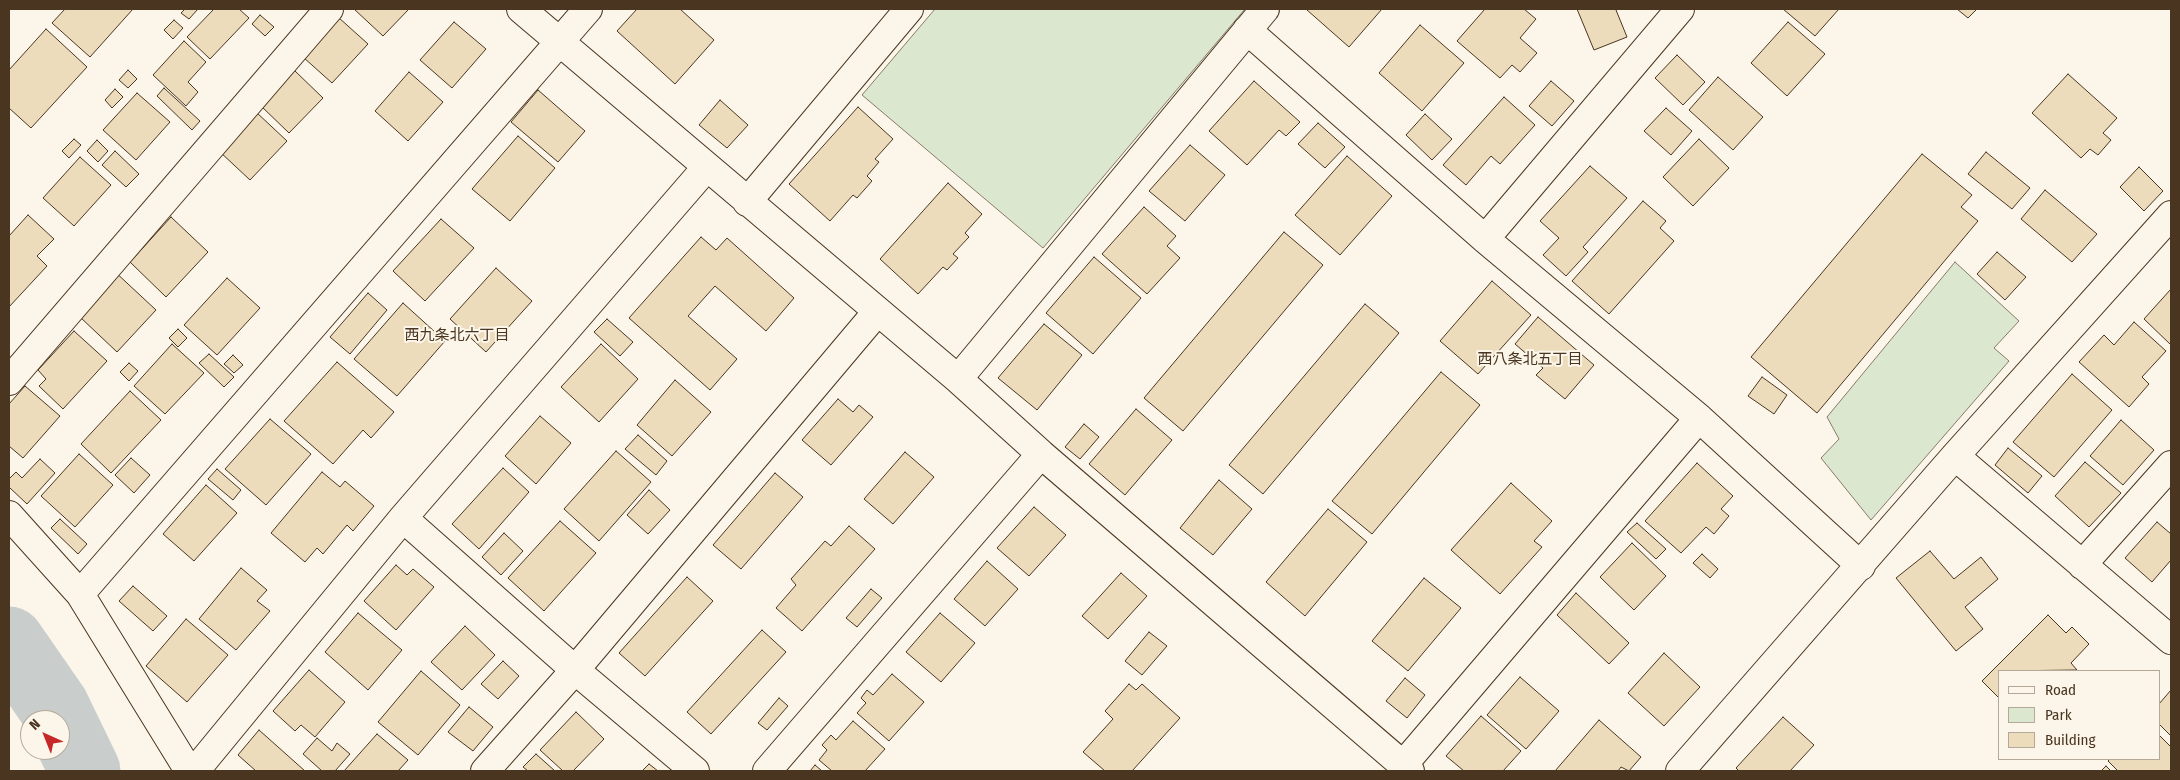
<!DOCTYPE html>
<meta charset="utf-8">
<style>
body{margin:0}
#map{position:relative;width:2180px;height:780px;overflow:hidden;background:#fbf6e9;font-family:"Fira Sans Condensed",sans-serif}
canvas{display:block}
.frame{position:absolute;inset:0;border:10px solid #4a3520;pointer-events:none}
.legend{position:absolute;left:1998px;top:670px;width:162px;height:90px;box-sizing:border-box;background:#fbf6e9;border:1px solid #b4a999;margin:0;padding:6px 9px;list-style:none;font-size:15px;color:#4a3520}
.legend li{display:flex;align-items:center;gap:10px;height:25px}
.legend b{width:25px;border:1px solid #b4a999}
.north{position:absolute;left:20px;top:710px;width:50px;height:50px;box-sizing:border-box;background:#fbf6e9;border:1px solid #b4a999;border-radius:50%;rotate:316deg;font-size:14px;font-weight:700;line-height:20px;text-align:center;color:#4a3520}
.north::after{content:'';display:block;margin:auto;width:18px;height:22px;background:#c62828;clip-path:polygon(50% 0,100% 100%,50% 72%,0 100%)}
</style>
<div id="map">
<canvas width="2180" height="780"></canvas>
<div class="frame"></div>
<ul class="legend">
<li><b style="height:6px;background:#fbf6e9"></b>Road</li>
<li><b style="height:14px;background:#dce7d0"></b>Park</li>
<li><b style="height:14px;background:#ecdcbc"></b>Building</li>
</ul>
<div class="north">N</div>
</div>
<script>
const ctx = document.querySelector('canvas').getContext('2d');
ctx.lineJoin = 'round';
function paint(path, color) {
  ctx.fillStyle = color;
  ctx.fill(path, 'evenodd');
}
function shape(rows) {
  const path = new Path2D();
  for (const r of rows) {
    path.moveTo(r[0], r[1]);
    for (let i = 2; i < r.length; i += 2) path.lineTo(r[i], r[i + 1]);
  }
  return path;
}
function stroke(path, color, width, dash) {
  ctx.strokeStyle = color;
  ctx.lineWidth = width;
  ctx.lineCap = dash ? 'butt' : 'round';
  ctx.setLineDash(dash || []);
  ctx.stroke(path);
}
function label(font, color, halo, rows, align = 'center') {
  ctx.font = font + ' "Fira Sans Condensed","Noto Sans JP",sans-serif';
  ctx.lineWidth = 4;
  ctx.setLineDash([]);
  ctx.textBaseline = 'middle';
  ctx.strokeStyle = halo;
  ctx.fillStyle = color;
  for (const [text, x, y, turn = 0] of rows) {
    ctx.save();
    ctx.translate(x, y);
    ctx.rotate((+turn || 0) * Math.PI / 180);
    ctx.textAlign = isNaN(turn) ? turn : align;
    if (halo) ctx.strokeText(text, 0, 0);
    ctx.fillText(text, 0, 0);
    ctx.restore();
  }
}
const green = shape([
 [935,9,1245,9,1043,248,862,95,935,9],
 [1955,262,2019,321,1994,348,2009,361,1871,520,1821,458,1839,439,1827,417,1955,262]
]);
paint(green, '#dce7d0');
stroke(green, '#887966', 1);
stroke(shape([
 [9,642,54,707,85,771]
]), '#c9cecd', 71);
const building = shape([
 [65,9,133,9,90,57,52,23,65,9],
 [185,9,198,9,189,19,181,13,185,9],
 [214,9,239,9,249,18,210,59,187,37,214,9],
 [354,9,409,9,383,36,354,9],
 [637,9,680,9,714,40,675,84,617,31,637,9],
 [1309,9,1382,9,1349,47,1307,10,1309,9],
 [1485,9,1524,9,1536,19,1520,38,1537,53,1520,72,1512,65,1500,78,1457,41,1485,9],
 [1577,9,1618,9,1616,10,1627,37,1594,50,1577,9],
 [1783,9,1839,9,1815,36,1783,9],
 [1957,9,1977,9,1968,18,1957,9],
 [260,15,274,27,265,36,252,24,260,15],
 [338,17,368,44,332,83,303,57,338,17],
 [174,20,183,28,173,39,164,30,174,20],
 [454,22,486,49,452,88,420,60,454,22],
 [1788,22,1825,54,1787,96,1751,63,1788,22],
 [1420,25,1464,63,1422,111,1379,73,1420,25],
 [46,29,87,67,31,128,9,108,9,70,46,29],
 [184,41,206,62,188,82,198,92,186,106,153,75,184,41],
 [1677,55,1705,82,1683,105,1655,78,1677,55],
 [128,70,137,79,128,88,119,80,128,70],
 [294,70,323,98,289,133,260,105,294,70],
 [409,72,443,102,408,141,375,111,409,72],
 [2068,74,2117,118,2103,133,2111,140,2098,155,2090,149,2081,158,2032,113,2068,74],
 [1718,77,1763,117,1733,150,1689,110,1718,77],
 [1254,81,1300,122,1286,136,1279,130,1247,165,1209,131,1254,81],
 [1551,81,1574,101,1552,126,1529,106,1551,81],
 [164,88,200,121,192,130,157,96,164,88],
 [115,89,123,97,112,108,105,100,115,89],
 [538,90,585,131,558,162,511,122,538,90],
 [137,93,170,122,136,160,103,130,137,93],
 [1504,97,1535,125,1500,164,1491,156,1466,185,1443,165,1504,97],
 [720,100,748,125,727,148,699,125,720,100],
 [858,107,893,139,875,159,879,162,867,176,872,181,857,198,853,195,830,221,789,184,858,107],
 [1666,108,1692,131,1671,155,1644,131,1666,108],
 [256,112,287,141,250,180,219,151,256,112],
 [1425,114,1452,139,1432,160,1406,135,1425,114],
 [1318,123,1345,147,1325,168,1298,144,1318,123],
 [518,136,555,168,510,221,472,189,518,136],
 [74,139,81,145,69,158,62,151,74,139],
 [1699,139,1729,168,1693,206,1663,177,1699,139],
 [97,140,108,151,98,162,87,151,97,140],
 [1190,145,1225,175,1185,221,1149,191,1190,145],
 [115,151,139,174,126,187,102,165,115,151],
 [1986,152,2030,188,2012,209,1968,174,1986,152],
 [1922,154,1972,195,1961,207,1978,221,1817,413,1751,357,1922,154],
 [1347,156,1392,196,1340,255,1295,215,1347,156],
 [80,157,111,185,74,226,43,198,80,157],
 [1590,166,1627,198,1583,247,1588,252,1566,276,1543,255,1559,238,1540,221,1590,166],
 [2139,167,2163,191,2144,211,2120,187,2139,167],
 [948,183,982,214,965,233,969,237,953,254,958,258,947,270,943,267,918,294,880,259,948,183],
 [2045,190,2097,234,2072,262,2021,219,2045,190],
 [1643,201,1666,221,1660,228,1674,241,1609,314,1572,281,1643,201],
 [1144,207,1176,236,1167,246,1180,258,1147,294,1102,254,1144,207],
 [28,215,54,239,37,256,47,266,9,307,9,236,28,215],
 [171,217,208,252,166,297,130,262,171,217],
 [441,219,474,248,425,301,393,271,441,219],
 [1284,232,1323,265,1183,431,1144,398,1284,232],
 [701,237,716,250,727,238,794,298,766,331,715,286,688,316,737,359,710,390,629,318,701,237],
 [1997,252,2026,277,2005,300,1977,274,1997,252],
 [1094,257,1141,298,1093,354,1046,313,1094,257],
 [496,268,532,301,486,352,450,319,496,268],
 [113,270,156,310,117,352,80,317,113,270],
 [227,278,260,308,217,355,184,325,227,278],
 [1492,281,1531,315,1478,374,1440,341,1492,281],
 [2171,289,2171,345,2144,319,2171,289],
 [368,293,387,310,350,354,330,337,368,293],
 [403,303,445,341,397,396,354,359,403,303],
 [1365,304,1399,333,1263,494,1229,465,1365,304],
 [1538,317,1594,365,1565,399,1536,375,1543,368,1515,344,1538,317],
 [607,319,633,342,620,356,594,332,607,319],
 [2134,322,2166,351,2142,377,2149,384,2129,407,2079,362,2104,335,2114,345,2134,322],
 [1044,324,1082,355,1037,410,998,378,1044,324],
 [178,329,187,338,178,347,169,338,178,329],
 [74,331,107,361,63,409,39,386,46,379,38,370,74,331],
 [172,344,204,373,165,414,134,386,172,344],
 [601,344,638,379,599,422,561,387,601,344],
 [209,354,234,377,224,387,199,363,209,354],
 [233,355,243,365,234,373,224,364,233,355],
 [337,362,394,412,371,438,363,430,333,464,284,421,337,362],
 [129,363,138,371,129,381,120,372,129,363],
 [1441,372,1480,405,1372,534,1332,501,1441,372],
 [2072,374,2112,410,2054,477,2013,442,2072,374],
 [1762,377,1787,395,1774,414,1748,396,1762,377],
 [675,380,711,412,672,456,637,425,675,380],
 [25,386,60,416,23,458,9,446,9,404,25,386],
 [130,391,161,420,111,473,81,444,130,391],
 [838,399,853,412,859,405,873,417,831,465,802,440,838,399],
 [1136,409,1172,440,1125,495,1089,464,1136,409],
 [540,416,571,443,536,484,505,456,540,416],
 [270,419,311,454,266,505,225,469,270,419],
 [2121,420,2154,450,2123,485,2090,456,2121,420],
 [1084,424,1099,437,1080,459,1065,447,1084,424],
 [638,435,667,461,656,475,625,449,638,435],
 [2008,448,2042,476,2028,493,1995,465,2008,448],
 [616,451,651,482,599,541,564,509,616,451],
 [905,452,934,477,893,524,864,499,905,452],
 [79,454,113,485,75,527,41,496,79,454],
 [131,458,150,475,134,493,115,475,131,458],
 [40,459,55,473,27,504,9,487,9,479,16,472,22,478,40,459],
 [2085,462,2121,493,2089,527,2055,496,2085,462],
 [1697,463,1733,496,1721,509,1729,516,1714,534,1706,527,1681,553,1645,521,1697,463],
 [503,468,529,492,479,549,452,524,503,468],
 [217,469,241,490,233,500,208,479,217,469],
 [322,472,340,487,345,481,374,506,353,531,347,525,323,554,317,548,305,562,271,533,322,472],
 [775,473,803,497,741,569,713,545,775,473],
 [1219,480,1252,509,1213,555,1180,528,1219,480],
 [1511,483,1552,521,1534,541,1542,547,1500,594,1451,550,1511,483],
 [206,485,237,513,194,561,163,534,206,485],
 [649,490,670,510,648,534,627,515,649,490],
 [1034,507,1066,535,1029,576,997,548,1034,507],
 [1328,509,1367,542,1305,616,1266,582,1328,509],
 [60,519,87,544,78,554,51,528,60,519],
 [560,521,596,553,544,611,508,578,560,521],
 [2157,522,2171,534,2171,560,2152,582,2125,558,2157,522],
 [1637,523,1666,549,1656,559,1627,532,1637,523],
 [849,526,875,549,802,631,776,608,796,585,791,579,825,541,831,546,849,526],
 [504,533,523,551,501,575,482,557,504,533],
 [1632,543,1666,576,1634,610,1600,577,1632,543],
 [1930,551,1954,579,1981,557,1998,579,1965,607,1983,629,1956,651,1896,578,1930,551],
 [1702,554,1718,569,1710,578,1693,563,1702,554],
 [987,561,1018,589,985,626,954,599,987,561],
 [396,565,407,575,413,569,434,587,396,630,364,601,396,565],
 [241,568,267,590,257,601,270,611,236,650,199,619,241,568],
 [1121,573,1147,596,1108,639,1082,616,1121,573],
 [687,577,713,601,645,676,619,653,687,577],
 [1424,578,1461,608,1408,671,1372,641,1424,578],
 [133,586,167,616,153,631,119,601,133,586],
 [871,589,882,598,857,627,846,618,871,589],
 [1576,593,1629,643,1609,664,1557,615,1576,593],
 [358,613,402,650,368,690,325,652,358,613],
 [940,613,975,643,941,682,906,652,940,613],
 [2048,615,2066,633,2072,627,2089,644,2071,663,2077,670,1999,671,1999,698,1982,681,2048,615],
 [186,619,228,655,187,702,146,666,186,619],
 [465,626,495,655,462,690,431,662,465,626],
 [762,630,786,652,711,734,687,712,762,630],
 [1149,632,1167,646,1142,675,1125,661,1149,632],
 [1664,653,1700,687,1664,726,1628,693,1664,653],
 [503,661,519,676,498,699,481,684,503,661],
 [309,670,345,702,315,737,301,725,295,731,273,711,309,670],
 [421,671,460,705,418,755,378,722,421,671],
 [892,674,924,702,889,741,857,713,866,703,861,698,867,690,873,695,892,674],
 [1520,677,1559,711,1526,749,1487,715,1520,677],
 [1405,678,1425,695,1407,718,1386,701,1405,678],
 [1129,684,1136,690,1142,684,1180,718,1132,771,1105,771,1083,752,1113,719,1105,711,1129,684],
 [2171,690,2171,736,2159,724,2159,704,2171,690],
 [779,698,788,706,767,730,758,723,779,698],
 [469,707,493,727,473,751,448,732,469,707],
 [576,712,604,739,573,771,563,771,540,750,576,712],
 [1481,716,1521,751,1503,771,1464,771,1446,756,1481,716],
 [1783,717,1814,745,1790,771,1739,771,1736,768,1783,717],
 [1599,720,1641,757,1629,771,1621,767,1618,771,1555,771,1599,720],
 [853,721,885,749,865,771,832,771,819,760,827,750,822,745,831,735,836,740,853,721],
 [259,730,305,771,256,771,238,755,259,730],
 [377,734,408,760,398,771,344,771,377,734],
 [2159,735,2171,747,2171,771,2118,771,2108,761,2110,759,2159,759,2159,735],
 [317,738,332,751,337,743,350,754,335,771,322,771,303,754,317,738],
 [536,754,555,771,528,771,523,767,536,754],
 [649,764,658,771,642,771,649,764],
 [815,765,822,771,810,771,815,765],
 [2106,766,2111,771,2101,771,2106,766]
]);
paint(building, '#ecdcbc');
stroke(building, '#4a3520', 1);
const minor = shape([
 [521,9,958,379,1041,454,1410,771],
 [1247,30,1485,239,1699,418,1861,566],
 [747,202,909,9],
 [1485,239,1680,9],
 [958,379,1265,9],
 [9,381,329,9],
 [1955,456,2171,640],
 [9,515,80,594,189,771],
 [403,518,575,670,695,771],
 [2082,565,2171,465],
 [80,594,588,9],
 [1403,765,1699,418],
 [195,771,403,518,706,168],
 [485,771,575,670,877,312],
 [767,771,1041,454],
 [1680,771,1955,456,2171,215]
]);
stroke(minor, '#4a3520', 30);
stroke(minor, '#fbf6e9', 28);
label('15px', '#4a3520', '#fbf6e9', [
 ["西九条北六丁目",457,336],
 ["西八条北五丁目",1530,360]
]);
</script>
